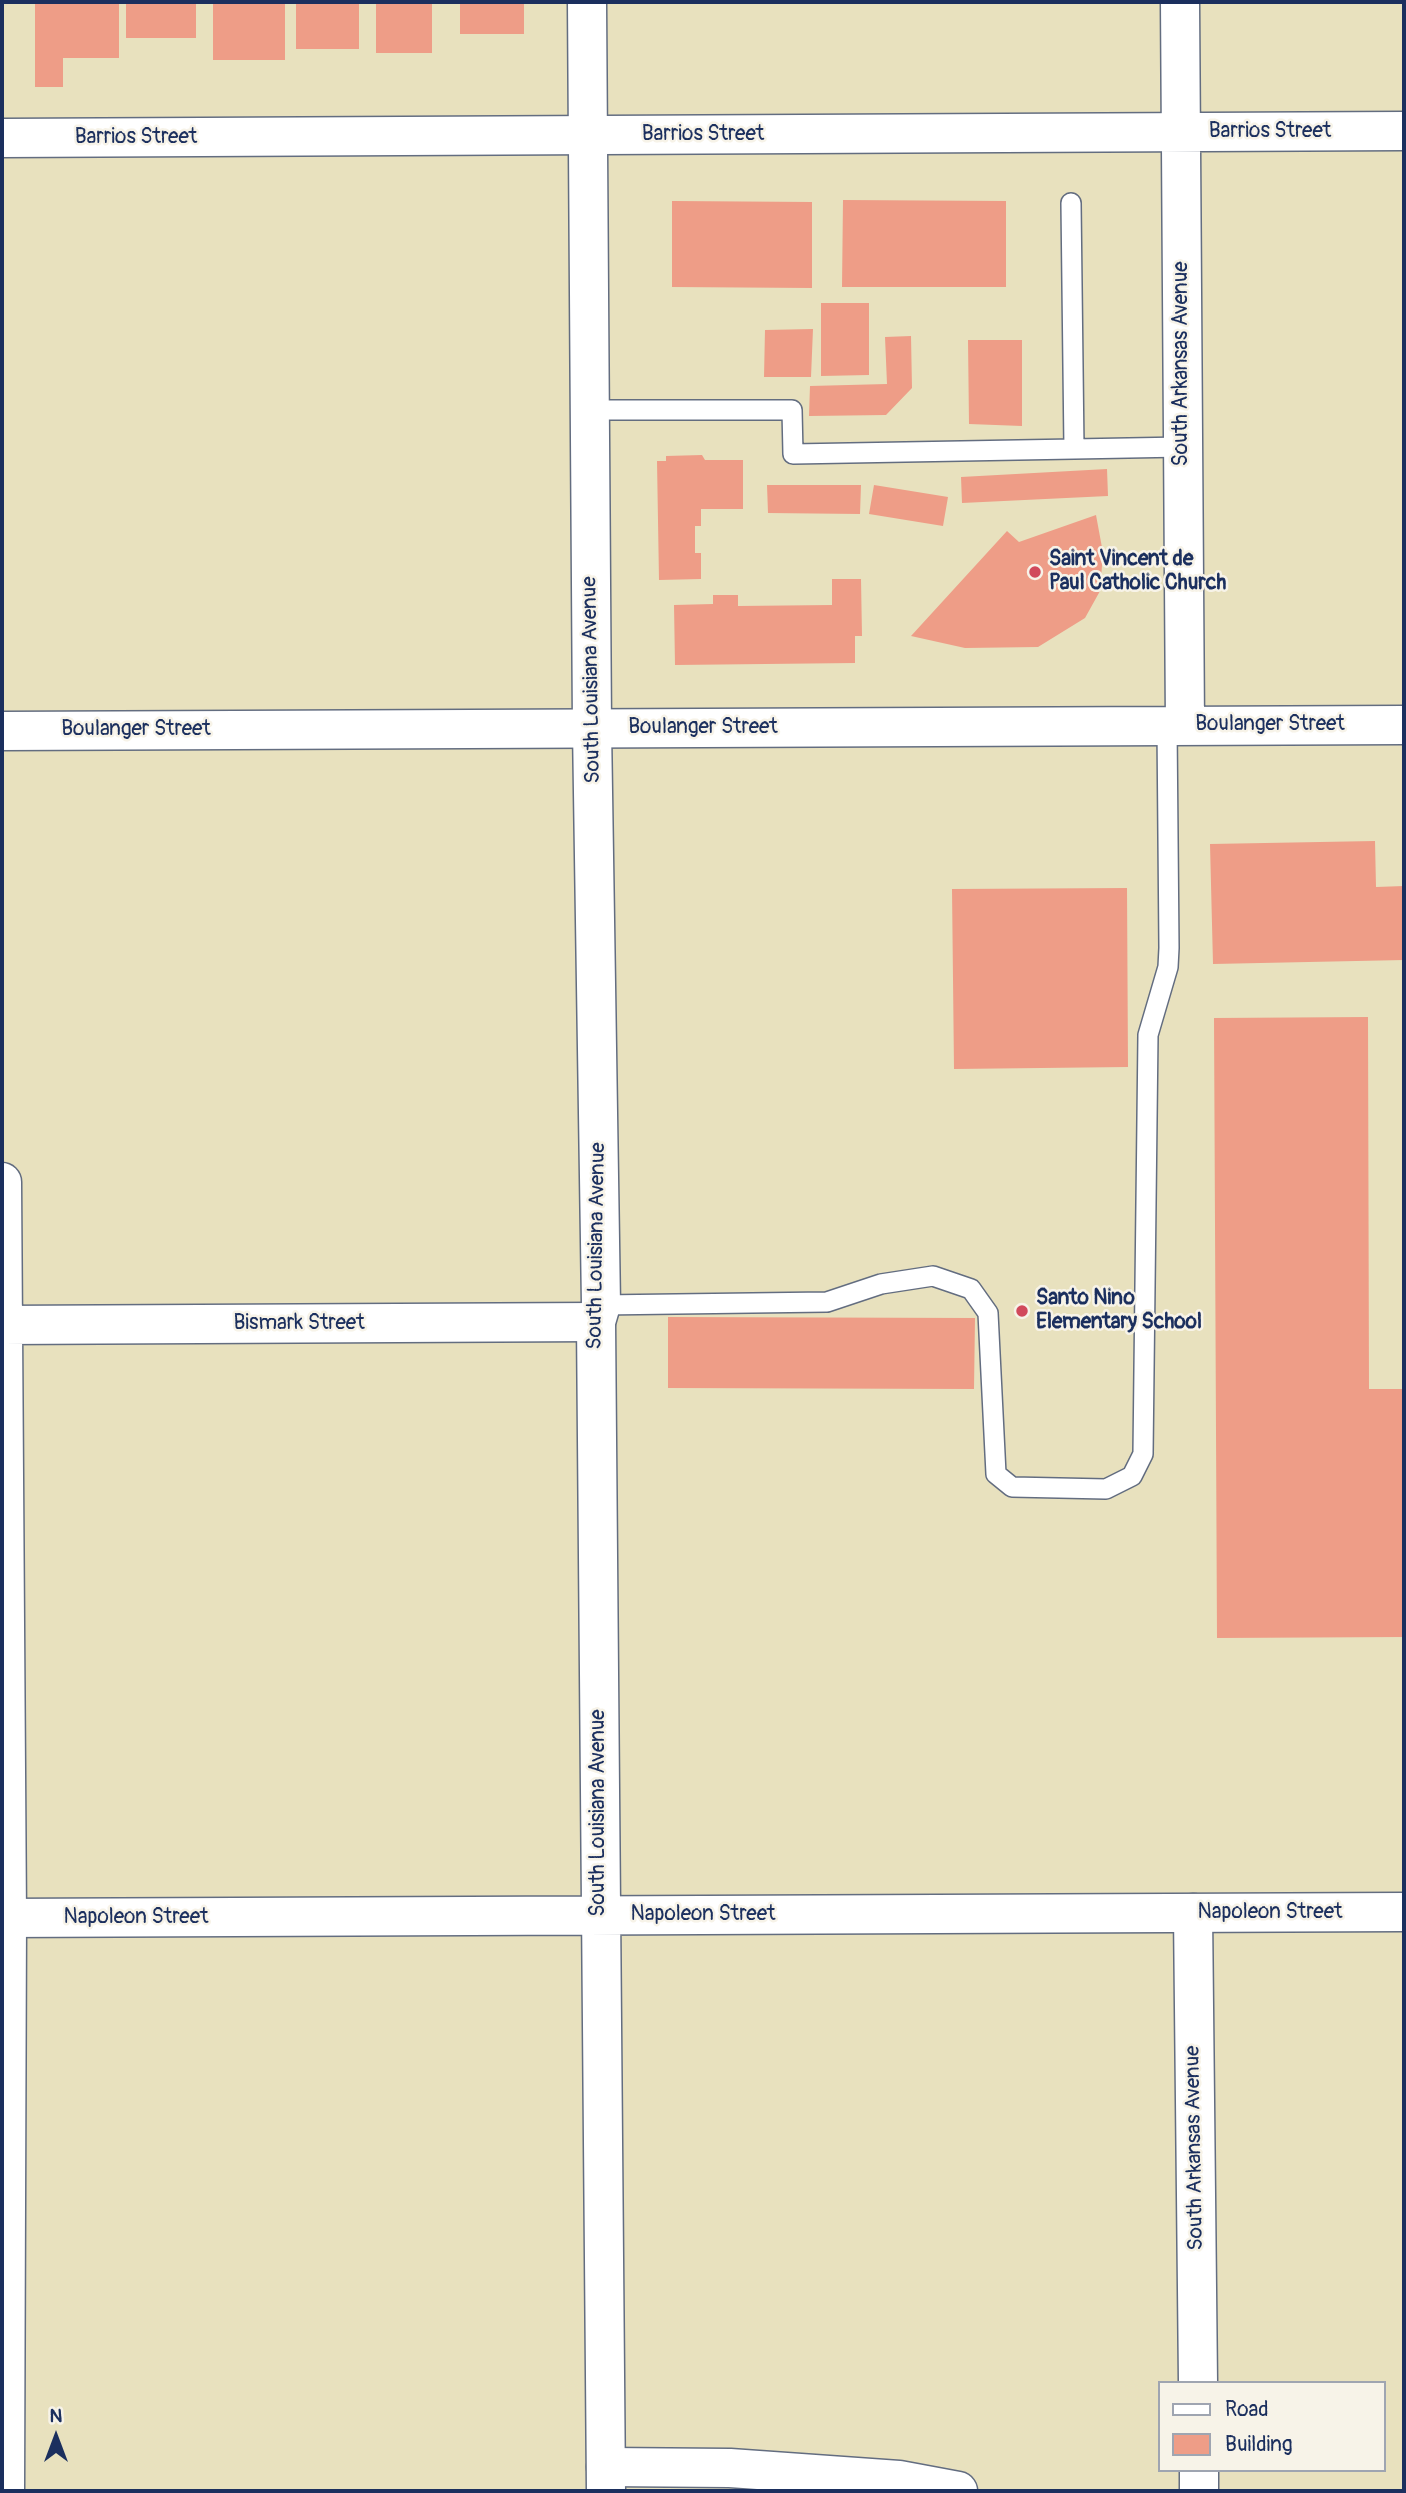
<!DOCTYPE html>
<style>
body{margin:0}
#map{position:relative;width:1406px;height:2493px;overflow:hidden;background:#e8e1be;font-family:Pangolin,sans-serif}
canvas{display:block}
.frame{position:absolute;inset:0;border:4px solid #1b2f5e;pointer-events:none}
.legend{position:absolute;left:1158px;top:2381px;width:228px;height:91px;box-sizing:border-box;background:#f7f3e8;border:2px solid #9fa5b1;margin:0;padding:9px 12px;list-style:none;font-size:21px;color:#1b2f5e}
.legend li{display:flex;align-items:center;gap:14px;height:35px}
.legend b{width:35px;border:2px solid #9fa5b1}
.north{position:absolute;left:21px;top:2402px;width:70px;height:70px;-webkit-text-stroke:5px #f7f3e8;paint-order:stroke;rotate:0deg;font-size:19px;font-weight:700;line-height:28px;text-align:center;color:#1b2f5e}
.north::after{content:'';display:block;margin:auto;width:24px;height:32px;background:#1b2f5e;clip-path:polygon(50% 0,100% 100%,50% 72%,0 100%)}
</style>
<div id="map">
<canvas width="1406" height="2493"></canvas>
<div class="frame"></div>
<ul class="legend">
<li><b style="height:9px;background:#fff"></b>Road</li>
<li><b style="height:19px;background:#ee9d87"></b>Building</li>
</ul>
<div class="north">N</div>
</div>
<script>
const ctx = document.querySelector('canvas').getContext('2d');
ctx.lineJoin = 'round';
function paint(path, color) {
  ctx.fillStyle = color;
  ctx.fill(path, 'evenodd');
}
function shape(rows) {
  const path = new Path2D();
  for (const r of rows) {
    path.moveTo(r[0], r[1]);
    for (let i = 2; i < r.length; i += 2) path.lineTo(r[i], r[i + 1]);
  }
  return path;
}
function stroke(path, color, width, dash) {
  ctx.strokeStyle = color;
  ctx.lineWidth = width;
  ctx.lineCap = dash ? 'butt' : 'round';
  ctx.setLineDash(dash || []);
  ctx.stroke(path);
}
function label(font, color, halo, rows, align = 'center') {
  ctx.font = font + ' Pangolin,sans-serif';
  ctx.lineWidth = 5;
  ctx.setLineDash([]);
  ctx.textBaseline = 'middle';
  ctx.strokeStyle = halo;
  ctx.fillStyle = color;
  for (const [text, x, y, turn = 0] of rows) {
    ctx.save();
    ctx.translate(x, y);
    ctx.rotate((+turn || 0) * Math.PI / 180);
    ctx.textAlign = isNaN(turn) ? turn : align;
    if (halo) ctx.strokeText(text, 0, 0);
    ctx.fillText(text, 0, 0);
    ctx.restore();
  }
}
paint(shape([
 [35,2,119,2,119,58,63,58,63,87,35,87],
 [126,2,196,2,196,38,126,38],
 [296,2,359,2,359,49,296,49],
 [376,2,432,2,432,53,376,53],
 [460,2,524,2,524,34,460,34],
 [213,3,285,3,285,60,213,60],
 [843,200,1006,201,1006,287,842,287],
 [672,201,812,202,812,288,672,287],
 [821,303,869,303,869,375,821,376],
 [813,329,811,377,764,377,765,330],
 [911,336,912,388,886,415,809,416,810,386,887,384,885,337],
 [968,340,1022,340,1022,426,969,424],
 [702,455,705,460,743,460,743,509,701,509,701,526,695,526,695,553,701,553,701,579,659,580,657,461,666,461,666,456],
 [1107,469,1108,496,962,503,961,477],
 [767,485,861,485,860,514,768,513],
 [874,485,948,497,943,526,869,514],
 [1096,515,1103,553,1100,591,1085,618,1038,647,965,648,911,636,1007,531,1019,542],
 [832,579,861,579,862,636,855,636,855,663,675,665,674,605,713,604,713,595,738,595,738,606,832,605],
 [1375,841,1376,887,1404,886,1404,960,1213,964,1210,844],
 [1127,888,1128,1067,954,1069,952,889],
 [1368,1017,1369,1389,1404,1389,1404,1637,1217,1638,1214,1018],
 [668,1317,975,1318,974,1389,668,1388]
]), '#ee9d87');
const lane = shape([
 [589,410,792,410,793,454,1074,449,1071,203],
 [1074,449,1183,447],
 [601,1305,827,1302,881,1284,933,1276,971,1289,988,1313,996,1474,1012,1487,1106,1489,1132,1476,1143,1454,1148,1035,1168,967,1169,948,1167,726]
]);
const street = shape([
 [1180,2,1185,726],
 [2,138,1404,131],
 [2,731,1404,725],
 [2,1182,7,1918,5,2491],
 [2,1325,596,1322],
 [1193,1913,1198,2383],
 [606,2467,730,2468,899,2480,958,2491],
 [1199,2470,1199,2491]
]);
const secondary = shape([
 [587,2,592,728,601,1305,596,1322,606,2491],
 [2,1918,1404,1912]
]);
stroke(lane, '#636d80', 22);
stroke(street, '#636d80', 41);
stroke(secondary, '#636d80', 41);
stroke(lane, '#fff', 19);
stroke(street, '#fff', 38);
stroke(secondary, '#fff', 38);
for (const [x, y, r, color] of [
 [1035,572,7,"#d1495b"],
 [1022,1311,7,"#d1495b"]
]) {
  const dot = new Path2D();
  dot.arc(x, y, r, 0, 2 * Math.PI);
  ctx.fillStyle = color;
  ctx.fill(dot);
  stroke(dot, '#f7f3e8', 2.5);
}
label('21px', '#1b2f5e', '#f7f3e8', [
 ["Barrios Street",1270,132],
 ["Barrios Street",703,135],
 ["Barrios Street",136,138],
 ["South Arkansas Avenue",1182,364,-90],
 ["South Louisiana Avenue",592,680,-91],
 ["Boulanger Street",1270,725],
 ["Boulanger Street",703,728],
 ["Boulanger Street",136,730],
 ["South Louisiana Avenue",597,1246,-89],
 ["Bismark Street",299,1324],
 ["South Louisiana Avenue",599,1813,-90],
 ["Napoleon Street",1270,1913],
 ["Napoleon Street",703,1915],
 ["Napoleon Street",136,1918],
 ["South Arkansas Avenue",1195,2148,-91]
]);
label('bold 21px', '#1b2f5e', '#f7f3e8', [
 ["Saint Vincent de",1049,560],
 ["Paul Catholic Church",1049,584],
 ["Santo Nino",1036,1299],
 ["Elementary School",1036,1323]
], 'left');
</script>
